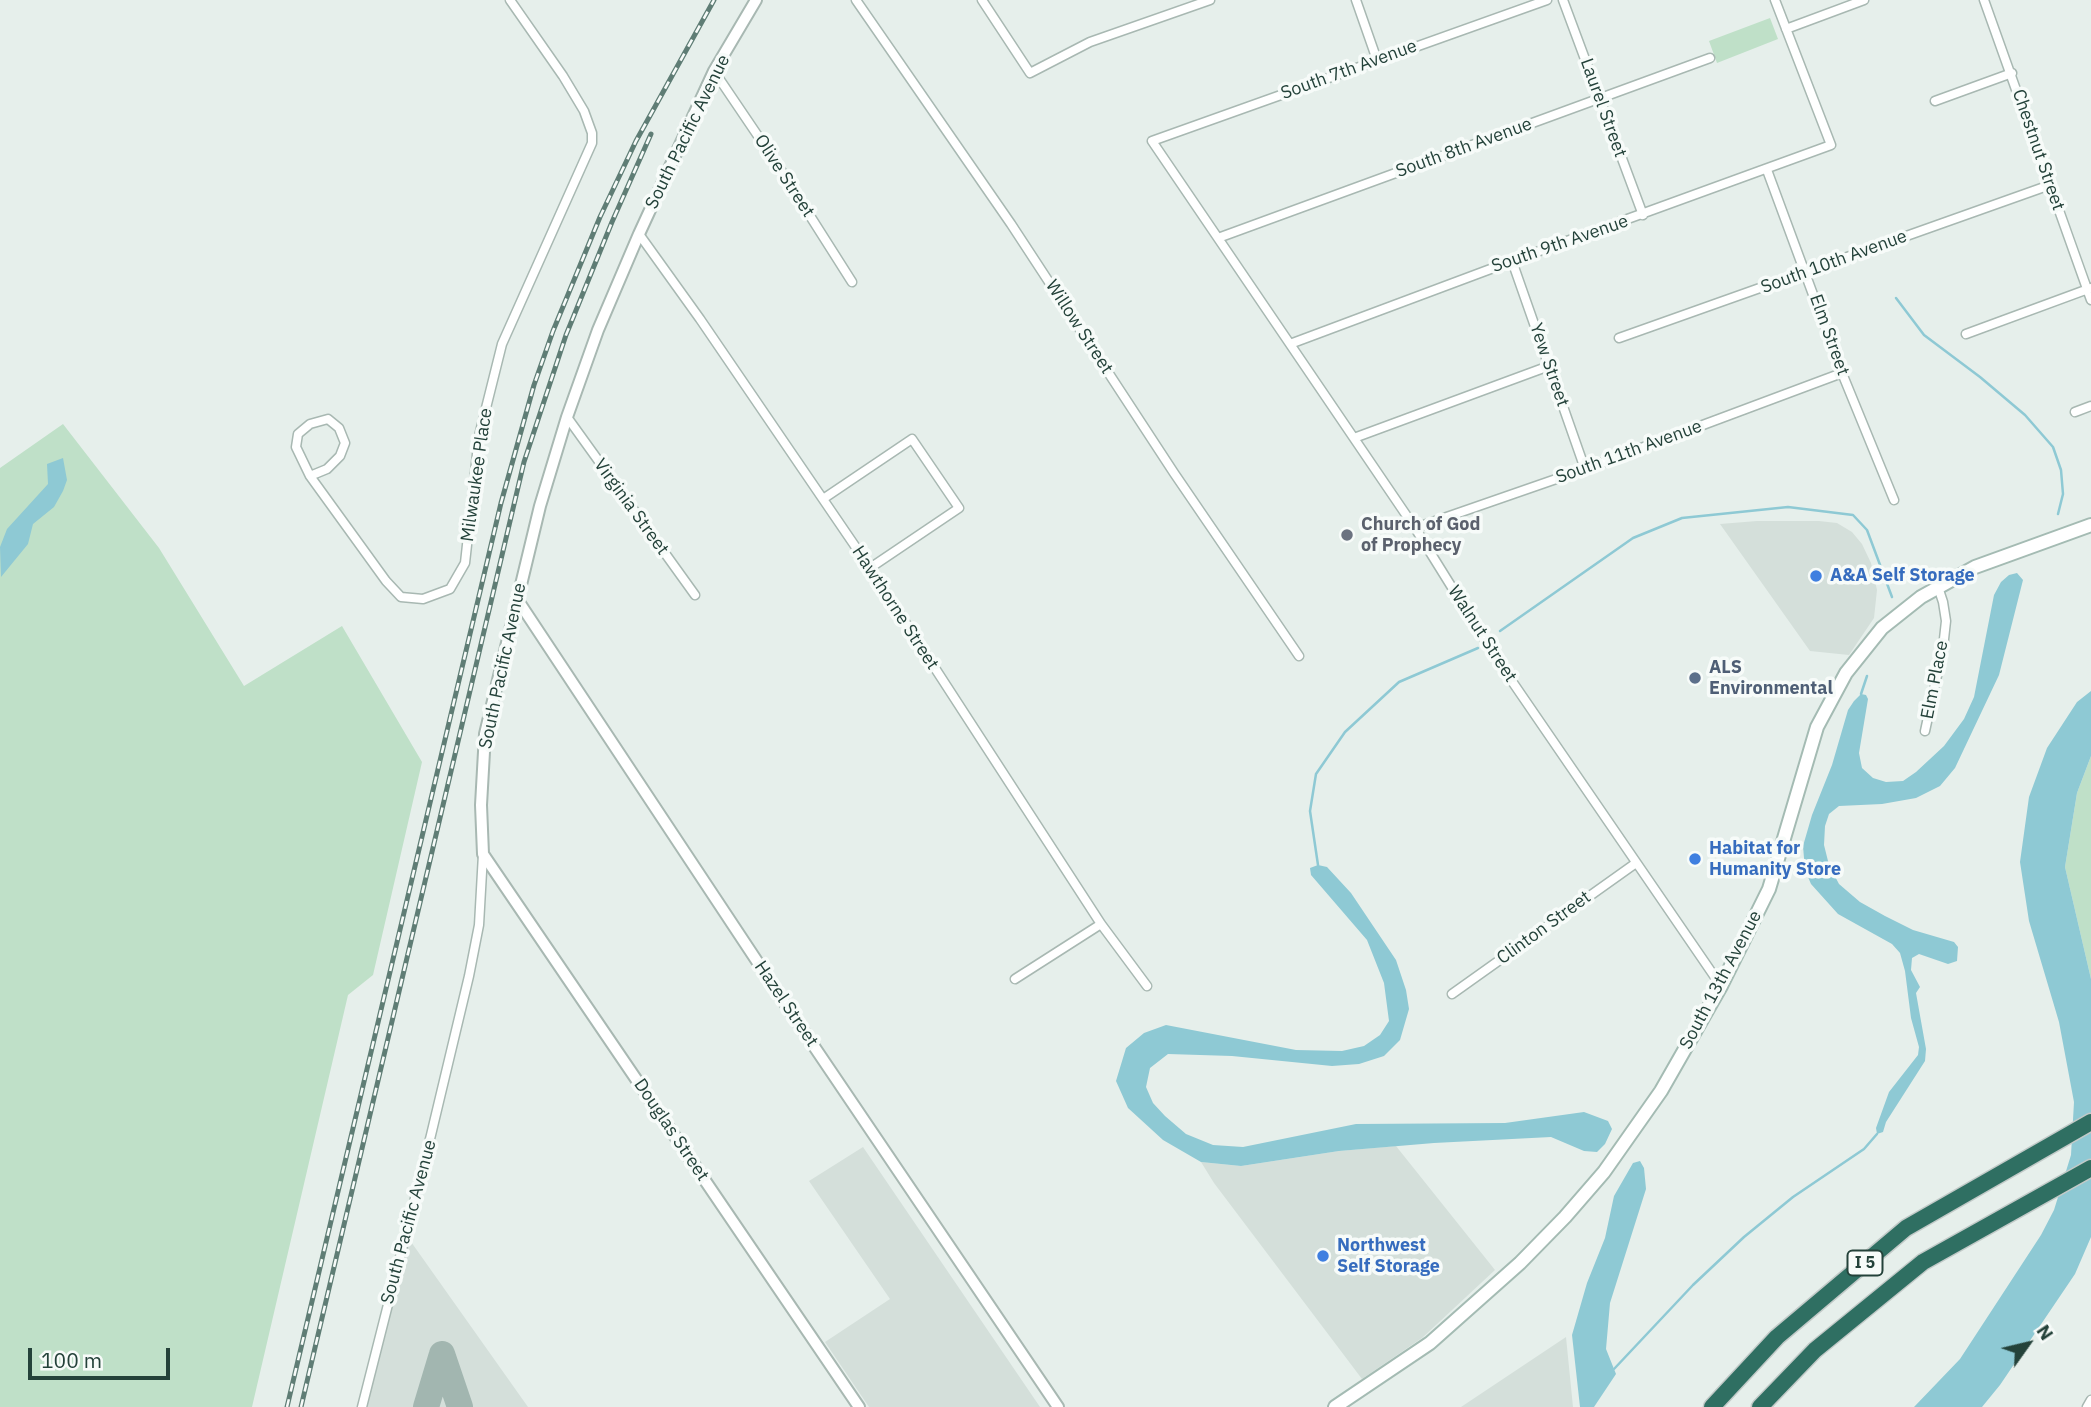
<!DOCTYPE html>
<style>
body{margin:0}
#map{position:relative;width:2091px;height:1407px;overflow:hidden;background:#e6efeb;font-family:"IBM Plex Sans",sans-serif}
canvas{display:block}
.north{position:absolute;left:1993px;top:1309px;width:70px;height:70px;-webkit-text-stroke:5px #f7fbf9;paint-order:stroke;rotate:56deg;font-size:19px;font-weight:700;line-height:28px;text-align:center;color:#24423a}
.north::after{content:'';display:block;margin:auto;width:24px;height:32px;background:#24423a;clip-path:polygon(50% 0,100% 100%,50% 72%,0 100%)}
.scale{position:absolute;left:28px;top:1348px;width:142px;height:32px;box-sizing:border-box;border:4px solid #24423a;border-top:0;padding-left:9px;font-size:21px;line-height:24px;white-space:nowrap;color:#24423a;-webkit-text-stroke:5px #f7fbf9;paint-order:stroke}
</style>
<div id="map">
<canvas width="2091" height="1407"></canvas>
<div class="north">N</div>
<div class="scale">100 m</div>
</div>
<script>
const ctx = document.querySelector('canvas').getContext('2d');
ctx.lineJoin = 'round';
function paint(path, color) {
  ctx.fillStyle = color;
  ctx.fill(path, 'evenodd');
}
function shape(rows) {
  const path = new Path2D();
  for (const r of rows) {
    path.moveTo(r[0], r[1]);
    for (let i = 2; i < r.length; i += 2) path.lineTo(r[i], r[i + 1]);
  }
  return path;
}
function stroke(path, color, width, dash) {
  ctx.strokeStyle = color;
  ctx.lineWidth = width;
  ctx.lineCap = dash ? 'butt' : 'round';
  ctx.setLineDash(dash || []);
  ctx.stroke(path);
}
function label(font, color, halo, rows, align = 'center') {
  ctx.font = font + ' "IBM Plex Sans",sans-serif';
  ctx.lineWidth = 7;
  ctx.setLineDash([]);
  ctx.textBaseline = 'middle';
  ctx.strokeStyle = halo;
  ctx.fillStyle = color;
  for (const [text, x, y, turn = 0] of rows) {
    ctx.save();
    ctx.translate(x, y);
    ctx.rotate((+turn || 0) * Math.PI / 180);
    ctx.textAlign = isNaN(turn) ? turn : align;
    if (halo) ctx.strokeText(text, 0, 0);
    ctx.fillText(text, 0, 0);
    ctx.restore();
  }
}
paint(shape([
 [1757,521,1819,521,1837,523,1852,532,1862,544,1871,563,1877,590,1874,618,1849,655,1810,651,1720,524],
 [1396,1146,1495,1270,1422,1338,1362,1379,1214,1183,1201,1162,1241,1166,1339,1151],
 [863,1147,1040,1407,869,1407,825,1342,890,1299,809,1181],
 [409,1239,528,1407,367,1407],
 [1566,1337,1573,1407,1461,1407]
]), '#d4dfda');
paint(shape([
 [1770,18,1778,39,1717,63,1709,41],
 [63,424,159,548,244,686,342,626,422,762,373,975,348,995,252,1407,0,1407,0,468],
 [2091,756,2091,979,2065,867,2077,793]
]), '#bfe0c8');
paint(shape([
 [63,458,67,480,63,491,54,507,33,524,28,544,1,577,0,547,7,529,48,484,47,464],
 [2017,573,2023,580,1999,675,1955,768,1940,786,1916,798,1882,804,1839,806,1829,814,1825,826,1824,845,1829,865,1839,884,1860,902,1885,916,1913,930,1954,942,1958,947,1957,961,1948,964,1919,954,1912,958,1911,970,1920,987,1916,993,1926,1049,1925,1061,1886,1122,1883,1132,1877,1134,1876,1128,1889,1092,1918,1055,1919,1047,1911,1018,1905,971,1900,953,1892,944,1838,914,1811,884,1805,870,1803,846,1812,815,1832,765,1848,710,1854,701,1861,694,1866,695,1868,699,1859,753,1862,768,1873,778,1886,782,1903,781,1916,772,1944,746,1964,719,1974,697,1994,595,2001,582,2009,575],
 [2091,691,2091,756,2077,793,2065,867,2091,979,2091,1237,2075,1274,2000,1385,1982,1407,1914,1407,1960,1359,2041,1235,2054,1210,2071,1155,2074,1102,2059,1022,2029,921,2020,862,2029,797,2047,748,2077,702],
 [1318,865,1327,867,1351,893,1396,960,1406,990,1409,1009,1400,1040,1384,1056,1359,1064,1332,1066,1232,1056,1168,1054,1150,1068,1146,1087,1153,1103,1165,1116,1186,1134,1213,1145,1243,1147,1356,1124,1505,1123,1584,1112,1608,1121,1612,1129,1605,1144,1597,1152,1584,1151,1551,1137,1434,1143,1339,1151,1241,1166,1201,1162,1163,1140,1128,1108,1116,1081,1126,1048,1144,1033,1166,1025,1296,1050,1342,1051,1364,1046,1380,1035,1389,1021,1384,983,1367,940,1311,875,1310,868],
 [1640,1161,1644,1168,1646,1189,1610,1303,1606,1349,1616,1374,1594,1407,1580,1407,1572,1335,1587,1283,1605,1238,1614,1196,1633,1163]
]), '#8ec9d4');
stroke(shape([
 [1896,298,1924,335,1980,377,2025,415,2053,447,2061,470,2063,494,2058,514],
 [1500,631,1633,538,1682,518,1788,507,1853,515,1867,530,1892,597],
 [1861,694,1867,676],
 [1318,865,1310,811,1316,774,1345,732,1399,682,1478,648],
 [1614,1369,1693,1285,1744,1237,1793,1197,1864,1149,1877,1134]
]), '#8ec9d4', 2.5);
stroke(shape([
 [442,1354,460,1407],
 [426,1407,442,1354]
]), '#a2b6b0', 26);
const minor = shape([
 [856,0,1011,224,1174,473,1299,656],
 [982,0,1030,73,1090,42,1210,0],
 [1356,0,1377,60],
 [1547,0,1152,141,1415,528,1494,655,1721,986],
 [1563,0,1643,215],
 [1984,0,2091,300],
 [1786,29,1864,0],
 [714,71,779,167,852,282],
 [1935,101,2012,73],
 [1767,170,1842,373,1894,500],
 [639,234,700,319,870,568,1101,924,1147,986],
 [1218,238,1710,58],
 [1512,261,1585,469],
 [1966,334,2091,288],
 [1619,338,2050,185],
 [1290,344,1512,261,1831,145,1775,0],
 [2075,412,2091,406],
 [567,417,695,595],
 [1354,438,1549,366],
 [310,476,327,469,340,456,345,443,339,428,328,419,310,424,298,434,296,447,310,476,386,581,401,597,423,599,450,589,465,563,479,436,502,344,592,143,592,133,584,111,563,76,510,0],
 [823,499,912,439,959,508,870,568],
 [1415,528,1585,469,1842,373],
 [1925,731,1943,648,1946,621,1943,602,1938,587],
 [1015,979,1101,924],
 [1452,994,1636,863],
 [362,1407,431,1135,469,976,479,925,483,854],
 [2087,1407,2091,1400]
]);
const tertiary = shape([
 [756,0,714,71,639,234,598,330,567,417,540,506,485,734,481,805,483,854,859,1407],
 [517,599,784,1002,1058,1407]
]);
const secondary = shape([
 [1335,1407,1430,1343,1520,1263,1565,1217,1604,1172,1661,1091,1721,986,1769,889,1817,727,1846,673,1882,628,1921,597,1975,567,2091,525]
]);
const motorway = shape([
 [1712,1407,1777,1337,1906,1228,2091,1122],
 [1760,1407,1815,1350,1923,1262,2091,1168]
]);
stroke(minor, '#a8b8b2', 11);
stroke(tertiary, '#a8b8b2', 14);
stroke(secondary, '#a4bbb3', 16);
stroke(motorway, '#c2cac8', 19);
stroke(minor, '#fff', 8);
stroke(tertiary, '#fff', 10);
stroke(secondary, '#fff', 12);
stroke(motorway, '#2f6f62', 16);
const rail = shape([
 [287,1407,501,503,534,385,553,331,600,217,636,141,714,0],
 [301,1407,524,462,566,335,612,222,651,134]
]);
stroke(rail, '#5f7d75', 5);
stroke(rail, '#f7fbf9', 2.5, [8]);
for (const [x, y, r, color] of [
 [1347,535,7,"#6b7280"],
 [1816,576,7,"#3f7fe0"],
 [1695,678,7,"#5c6f8a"],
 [1695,859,7,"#3f7fe0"],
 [1323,1256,7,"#3f7fe0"]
]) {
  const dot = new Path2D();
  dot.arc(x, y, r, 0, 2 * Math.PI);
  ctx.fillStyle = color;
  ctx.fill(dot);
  stroke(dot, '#f7fbf9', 2.5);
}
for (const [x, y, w] of [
 [1865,1263,35]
]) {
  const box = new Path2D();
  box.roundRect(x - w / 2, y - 12.5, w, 25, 5);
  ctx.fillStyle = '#f7fbf9';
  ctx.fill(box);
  stroke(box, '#24423a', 2);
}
label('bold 16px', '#24423a', null, [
 ["I 5",1865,1263]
]);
label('18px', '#24423a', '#f7fbf9', [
 ["South 7th Avenue",1349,70,-20],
 ["Laurel Street",1603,108,70],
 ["South Pacific Avenue",688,132,-64],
 ["South 8th Avenue",1464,148,-20],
 ["Chestnut Street",2038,150,71],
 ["Olive Street",784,176,57],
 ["South 9th Avenue",1560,244,-19],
 ["South 10th Avenue",1834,262,-20],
 ["Willow Street",1079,327,57],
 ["Elm Street",1829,335,70],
 ["Yew Street",1549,365,71],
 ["South 11th Avenue",1629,452,-20],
 ["Milwaukee Place",477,475,-82],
 ["Virginia Street",631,507,54],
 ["Hawthorne Street",895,608,57],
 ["Walnut Street",1482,634,57],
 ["South Pacific Avenue",503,666,-78],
 ["Elm Place",1935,680,-79],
 ["Clinton Street",1544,928,-36],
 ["South 13th Avenue",1721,980,-62],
 ["Hazel Street",786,1004,56],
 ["Douglas Street",671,1130,56],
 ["South Pacific Avenue",409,1222,-75]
]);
label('bold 18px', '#5b616d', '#f7fbf9', [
 ["Church of God",1361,525],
 ["of Prophecy",1361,546]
], 'left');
label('bold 18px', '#366cbe', '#f7fbf9', [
 ["A&A Self Storage",1830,576],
 ["Habitat for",1709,849],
 ["Humanity Store",1709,870],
 ["Northwest",1337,1246],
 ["Self Storage",1337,1267]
], 'left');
label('bold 18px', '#4e5e75', '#f7fbf9', [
 ["ALS",1709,668],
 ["Environmental",1709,689]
], 'left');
</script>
